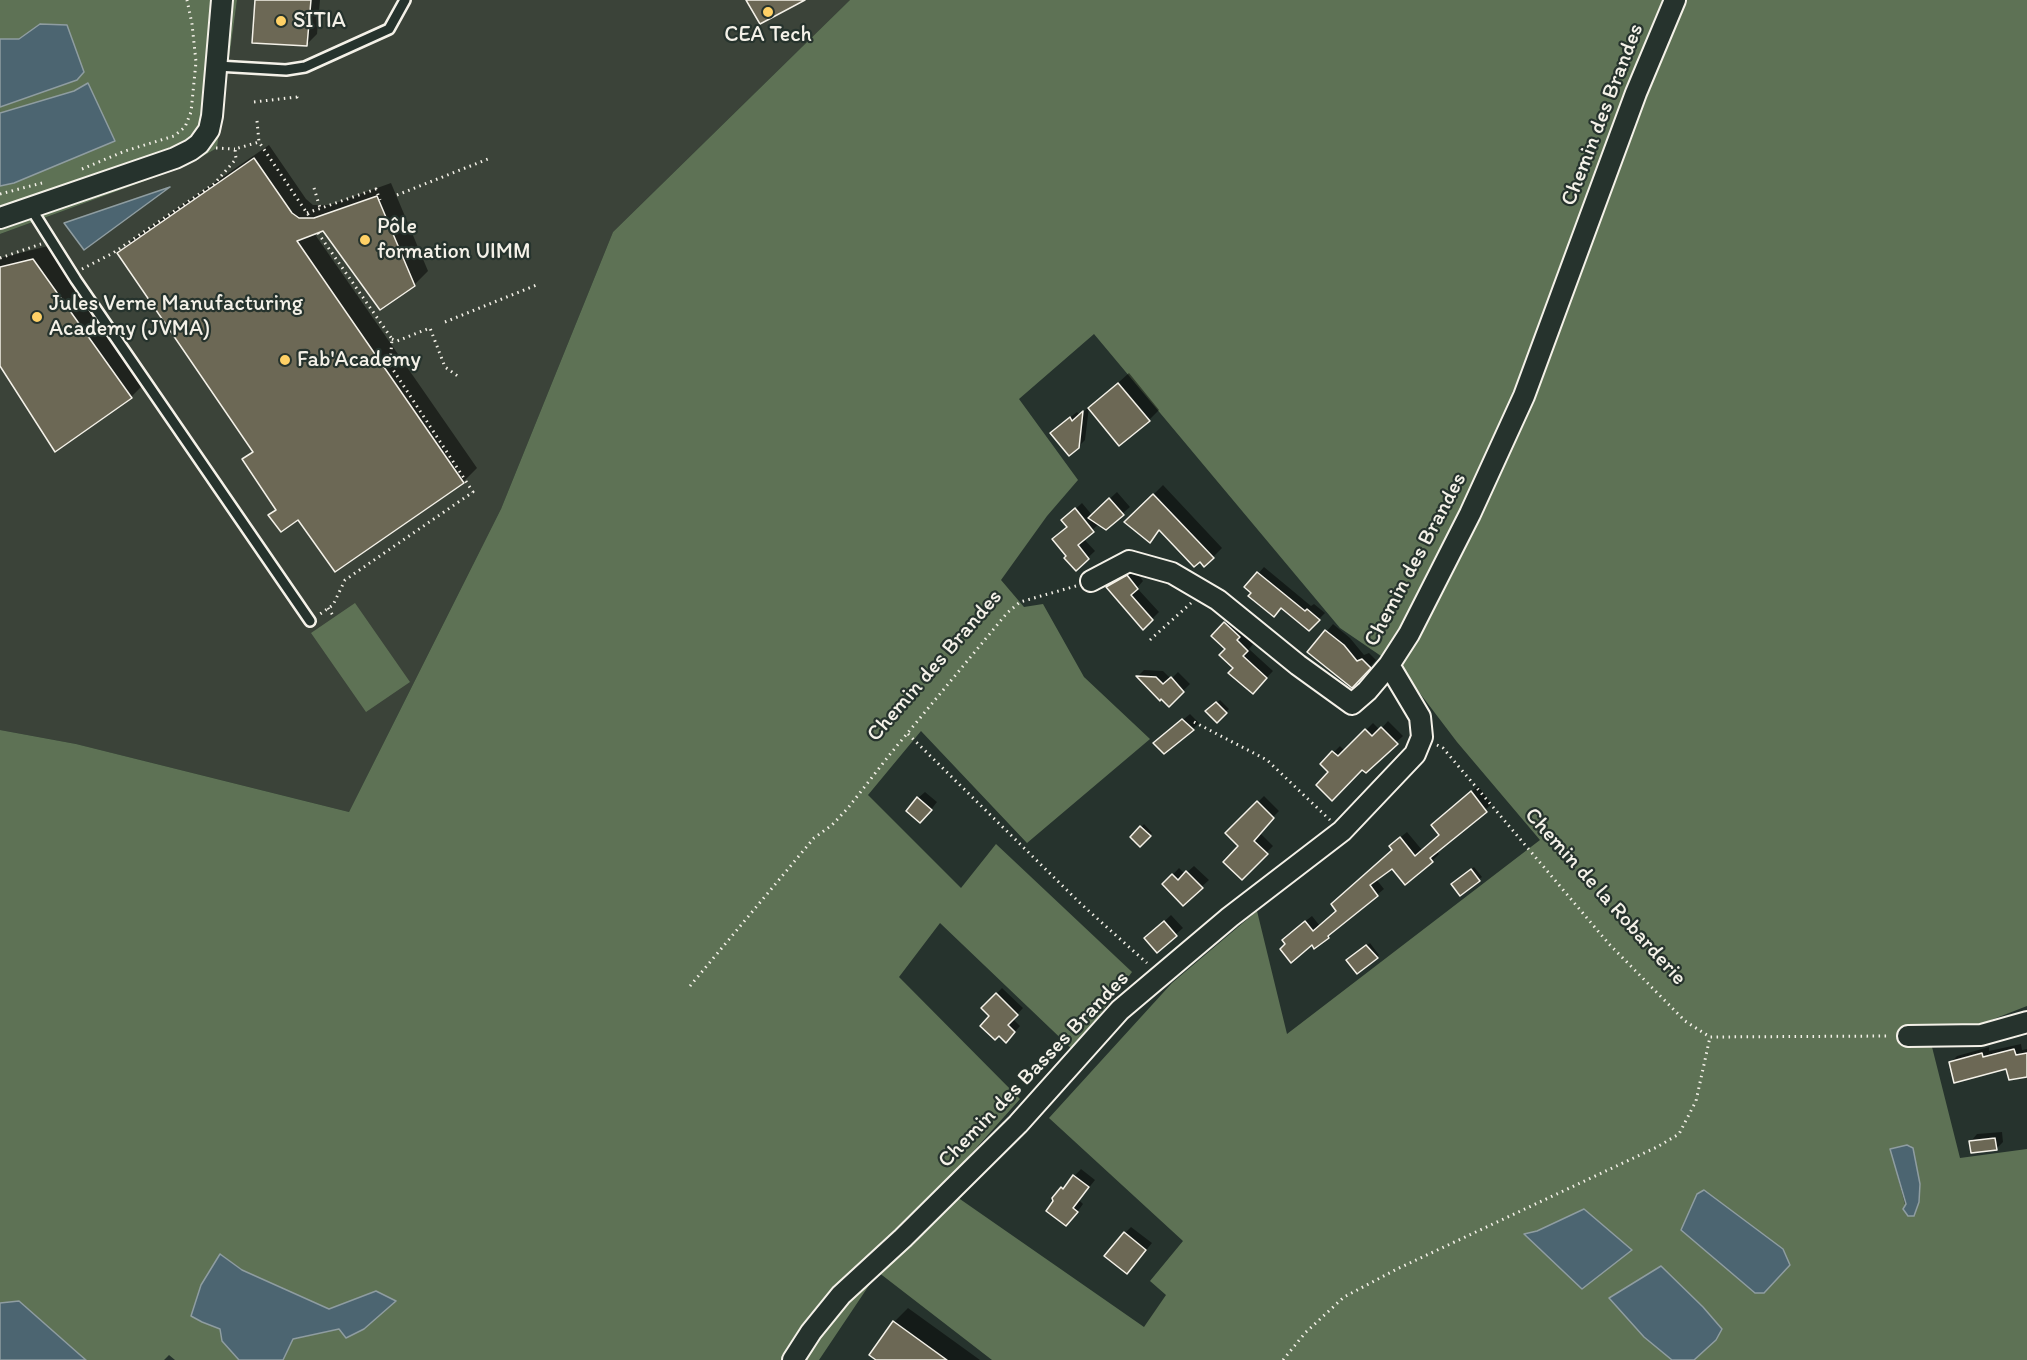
<!DOCTYPE html>
<meta charset="utf-8">
<style>
body{margin:0}
canvas{display:block;background:#26332d}
</style>
<canvas width="2027" height="1360"></canvas>
<script>
const ctx = document.querySelector('canvas').getContext('2d');
ctx.lineJoin = 'round';
function paint(path, color) {
  ctx.fillStyle = color;
  ctx.fill(path, 'evenodd');
}
function shape(rows) {
  const path = new Path2D();
  for (const r of rows) {
    path.moveTo(r[0], r[1]);
    for (let i = 2; i < r.length; i += 2) path.lineTo(r[i], r[i + 1]);
  }
  return path;
}
function stroke(path, color, width, dash) {
  ctx.strokeStyle = color;
  ctx.lineWidth = width;
  ctx.lineCap = dash ? 'butt' : 'round';
  ctx.setLineDash(dash || []);
  ctx.stroke(path);
}
function label(font, color, halo, rows, align = 'center') {
  ctx.font = font + ' Itim,sans-serif';
  ctx.lineWidth = 4.5;
  ctx.setLineDash([]);
  ctx.textBaseline = 'middle';
  ctx.strokeStyle = halo;
  ctx.fillStyle = color;
  for (const [text, x, y, turn = 0] of rows) {
    ctx.save();
    ctx.translate(x, y);
    ctx.rotate((+turn || 0) * Math.PI / 180);
    ctx.textAlign = isNaN(turn) ? turn : align;
    if (halo) ctx.strokeText(text, 0, 0);
    ctx.fillText(text, 0, 0);
    ctx.restore();
  }
}
paint(shape([
 [237,0,850,0,613,232,501,509,349,812,76,744,0,730,0,234,186,166,217,148]
]), '#3b4339');
paint(shape([
 [0,0,237,0,217,148,186,166,0,234],
 [850,0,2027,0,2027,1006,1968,1029,1931,1033,1935,1046,1932,1047,1960,1158,2027,1149,2027,1360,992,1360,878,1272,819,1360,283,1360,293,1339,339,1329,346,1338,364,1329,395,1301,376,1291,329,1309,242,1270,220,1254,202,1322,220,1329,222,1341,239,1360,175,1360,169,1355,164,1360,86,1360,19,1301,0,1303,0,730,76,744,349,812,501,509,613,232],
 [1094,334,1340,628,1403,671,1457,742,1540,840,1287,1034,1257,911,1172,983,1049,1118,1183,1241,1150,1281,1166,1295,1144,1327,957,1197,944,1184,1020,1099,899,977,940,923,1073,1050,1132,972,996,844,961,888,868,795,921,731,1027,843,1150,739,1084,677,1043,604,1024,607,1001,580,1047,516,1078,480,1019,399],
 [1907,1145,1911,1146,1908,1216,1897,1174],
 [355,603,410,682,366,712,311,633]
]), '#5e7255');
const water = shape([
 [40,24,67,25,84,72,77,80,0,107,0,39,19,39,40,24],
 [88,83,115,141,14,183,0,186,0,113,74,91,88,83],
 [170,187,84,250,64,223,170,187],
 [1907,1145,1913,1148,1920,1184,1919,1202,1914,1216,1908,1216,1903,1209,1906,1204,1890,1149,1907,1145],
 [1704,1190,1783,1249,1790,1265,1764,1293,1755,1293,1681,1230,1697,1194,1704,1190],
 [1584,1209,1632,1250,1582,1289,1524,1234,1537,1231,1584,1209],
 [220,1254,242,1270,329,1309,376,1291,396,1301,364,1329,346,1338,339,1329,293,1339,283,1360,239,1360,222,1341,220,1329,202,1322,191,1316,201,1285,220,1254],
 [1661,1266,1703,1307,1722,1329,1716,1340,1694,1360,1672,1360,1644,1337,1609,1298,1661,1266],
 [19,1301,79,1354,86,1360,0,1360,0,1303,19,1301]
]);
paint(water, '#4c6571');
stroke(water, '#8f9da1', 1.5);
paint(shape([
 [256,0,320,0,317,34,306,45],
 [269,145,306,199,313,205,330,205,391,183,428,271,414,285,324,229,314,233,477,468,463,482,298,518,270,515,277,509,244,459,254,449,119,253,133,239],
 [48,246,145,383,131,397,0,364,0,258],
 [1129,373,1159,410,1149,420,1090,408],
 [1089,407,1085,440,1078,447,1059,426,1077,412,1080,415],
 [1163,485,1222,548,1213,557,1160,530,1150,541,1126,522],
 [1117,492,1130,507,1106,528,1099,524,1083,538,1095,551,1076,569,1068,526,1070,514,1082,503,1092,515],
 [1264,567,1311,606,1314,604,1325,613,1309,629,1282,607,1254,592,1247,586],
 [1135,570,1143,581,1137,588,1159,612,1143,628,1108,587,1114,580],
 [1231,617,1245,629,1242,633,1254,643,1249,649,1273,671,1253,692,1235,668,1227,649,1225,623],
 [1333,624,1350,638,1364,655,1369,653,1376,660,1352,686,1309,652],
 [1144,670,1163,671,1171,679,1178,672,1190,684,1169,705,1138,676],
 [1220,700,1229,709,1217,721,1208,711],
 [1190,714,1199,723,1193,729,1162,737],
 [1388,721,1403,736,1366,771,1362,768,1330,772,1322,764,1340,746,1345,751,1373,723,1380,730],
 [1478,786,1492,804,1436,851,1439,854,1432,861,1405,883,1393,867,1376,879,1384,889,1328,936,1312,943,1287,944,1290,933,1312,916,1320,926,1338,911,1394,850,1397,840,1407,832,1422,850,1441,834,1440,819],
 [925,792,937,802,927,815,918,798],
 [1264,796,1279,811,1264,826,1266,827,1260,833,1273,846,1242,878,1240,846,1227,833],
 [1144,824,1152,833,1140,845,1132,837],
 [1194,866,1209,880,1183,904,1164,884,1179,868,1185,874],
 [1474,867,1482,877,1461,894,1456,882],
 [1171,915,1183,928,1157,951,1153,932],
 [1370,943,1379,955,1377,957,1351,957],
 [1002,988,1023,1008,1013,1019,1020,1026,1012,1035,983,1008],
 [2021,1044,2022,1050,2027,1049,2027,1075,2007,1067,1950,1063,1957,1056,1989,1047,1989,1051],
 [2002,1132,2003,1142,1996,1149,1971,1141,1977,1134],
 [1081,1169,1095,1180,1079,1200,1083,1204,1073,1218,1053,1198],
 [1131,1227,1152,1243,1134,1265,1125,1233],
 [908,1308,980,1360,879,1360,894,1322]
]), '#0007');
const building = shape([
 [255,0,311,0,307,46,252,43,255,0],
 [746,0,805,0,760,24,746,0],
 [254,158,292,213,299,218,314,218,377,196,415,286,380,310,323,231,297,241,464,483,335,572,298,520,281,532,268,515,276,510,242,459,253,452,117,253,254,158],
 [33,259,132,398,55,452,0,366,0,267,33,259],
 [1118,383,1150,421,1119,446,1088,408,1118,383],
 [1083,411,1079,448,1069,456,1050,433,1070,417,1072,421,1083,411],
 [1153,494,1214,558,1204,567,1200,562,1194,567,1159,530,1150,543,1124,522,1153,494],
 [1109,498,1124,515,1106,530,1088,518,1109,498],
 [1075,508,1094,532,1078,545,1089,559,1076,571,1064,558,1066,556,1052,539,1067,527,1061,520,1075,508],
 [1257,572,1305,611,1307,609,1320,620,1309,631,1281,608,1274,617,1248,596,1251,593,1244,587,1257,572],
 [1127,575,1138,589,1131,595,1153,620,1143,630,1106,587,1127,575],
 [1224,622,1240,637,1237,640,1248,651,1243,656,1267,678,1253,694,1228,673,1233,668,1219,655,1225,649,1211,636,1224,622],
 [1325,630,1344,645,1357,661,1362,659,1371,668,1352,688,1307,652,1325,630],
 [1136,676,1156,677,1163,684,1171,677,1184,692,1169,707,1161,699,1160,701,1136,676],
 [1216,702,1227,713,1217,723,1205,711,1216,702],
 [1182,719,1194,730,1164,754,1153,743,1182,719],
 [1381,727,1398,744,1366,773,1362,770,1332,801,1316,785,1328,772,1320,764,1332,751,1338,756,1365,729,1372,736,1381,727],
 [1471,791,1487,812,1430,858,1433,862,1405,885,1392,869,1370,885,1378,896,1328,936,1329,938,1314,949,1312,945,1291,963,1280,949,1285,944,1282,940,1305,921,1313,931,1336,911,1331,904,1392,850,1389,846,1400,837,1415,856,1439,835,1431,825,1471,791],
 [917,797,932,810,920,823,906,811,917,797],
 [1257,801,1274,818,1254,841,1268,854,1242,880,1223,862,1238,846,1225,833,1257,801],
 [1140,826,1151,836,1140,847,1130,837,1140,826],
 [1471,869,1480,881,1460,896,1451,884,1471,869],
 [1186,871,1203,888,1183,906,1162,884,1172,874,1178,880,1186,871],
 [1164,921,1177,936,1157,953,1144,938,1164,921],
 [1366,945,1378,958,1357,974,1346,960,1366,945],
 [996,993,1018,1015,1008,1025,1015,1032,1006,1043,999,1036,995,1040,980,1026,989,1016,981,1008,996,993],
 [2014,1049,2016,1055,2027,1053,2027,1077,2009,1080,2006,1069,1954,1083,1949,1062,1982,1053,1983,1057,2014,1049],
 [1995,1138,1997,1150,1971,1153,1969,1141,1995,1138],
 [1073,1175,1089,1187,1073,1208,1078,1212,1066,1226,1046,1211,1053,1201,1052,1198,1061,1187,1063,1189,1073,1175],
 [1124,1232,1146,1250,1127,1274,1104,1256,1124,1232],
 [893,1321,947,1360,876,1360,869,1355,893,1321]
]);
paint(building, '#6c6855');
stroke(building, '#f4f1e8', 1.5);
const lane = shape([
 [217,66,286,70,305,67,389,29,405,0],
 [30,207,76,280,310,621]
]);
const street = shape([
 [0,218,175,158,191,150,199,144,209,130,212,116,222,0],
 [1091,581,1129,561,1172,573,1218,600,1298,665,1352,704,1367,691,1389,665,1409,634,1470,514,1524,396,1636,93,1675,0],
 [1908,1036,1981,1035,2027,1022],
 [793,1360,811,1332,841,1295,903,1238,1018,1124,1120,1010,1230,917,1342,831,1415,754,1422,737,1420,717,1389,665]
]);
stroke(lane, '#f4f1e8', 14);
stroke(street, '#f4f1e8', 24);
stroke(shape([
 [254,102,297,97,296,93],
 [257,121,259,142,311,219],
 [216,148,235,149],
 [82,169,125,151,174,136,185,127,191,112,196,62,192,24,187,0],
 [314,188,320,208],
 [0,194,42,183],
 [397,195,488,159],
 [307,213,376,189,380,200],
 [318,233,392,339,390,365,473,492,345,580,333,605,320,614],
 [0,258,41,244],
 [82,269,113,253,214,184,236,159,235,149,259,142],
 [445,322,539,284],
 [392,339,397,341,430,328,445,367,459,377],
 [328,608,334,617],
 [1150,640,1191,603],
 [1194,722,1267,760,1330,820],
 [908,734,1080,903,1147,963],
 [1437,745,1443,748,1609,944,1685,1021,1710,1037,1890,1036],
 [690,986,814,838,832,825,848,808,891,753,1007,613,1020,602,1076,586],
 [1283,1360,1305,1333,1344,1297,1397,1269,1657,1147,1679,1134,1696,1101,1710,1037]
]), '#f4f1e8', 3, [1.5, 4.5]);
stroke(lane, '#26332d', 9);
stroke(street, '#26332d', 20);
for (const [x, y, r, color] of [
 [768,12,6,"#ffd166"],
 [281,21,6,"#ffd166"],
 [365,240,6,"#ffd166"],
 [37,317,6,"#ffd166"],
 [285,360,6,"#ffd166"]
]) {
  const dot = new Path2D();
  dot.arc(x, y, r, 0, 2 * Math.PI);
  ctx.fillStyle = color;
  ctx.fill(dot);
  stroke(dot, '#26332d', 2);
}
label('22px', '#f4f1e8', '#26332d', [
 ["SITIA",293,21],
 ["CEA Tech",768,35,"center"],
 ["Pôle",377,227],
 ["formation UIMM",377,252],
 ["Jules Verne Manufacturing",49,304],
 ["Academy (JVMA)",49,329],
 ["Fab'Academy",297,360]
], 'left');
label('22px', '#f4f1e8', '#26332d', [
 ["Chemin des Brandes",1603,115,-69],
 ["Chemin des Brandes",1416,560,-62],
 ["Chemin des Brandes",935,666,-49],
 ["Chemin de la Robarderie",1605,897,48],
 ["Chemin des Basses Brandes",1034,1070,-46]
]);
</script>
